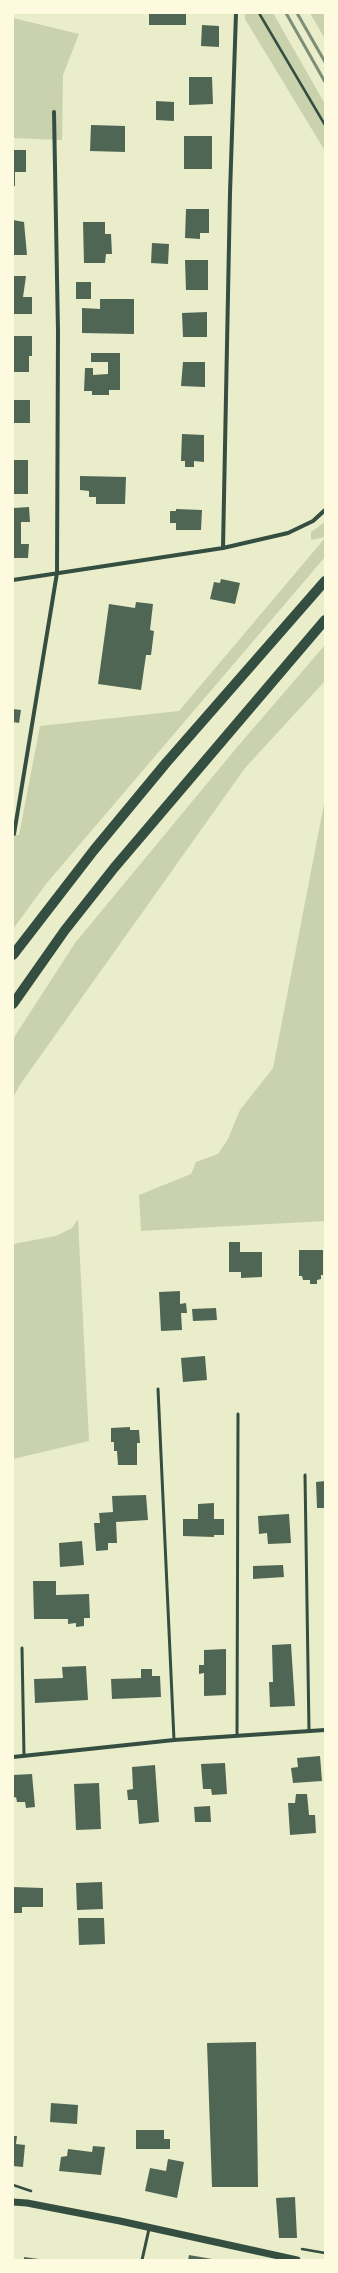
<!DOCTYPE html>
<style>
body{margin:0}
#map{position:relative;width:338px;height:2273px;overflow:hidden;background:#e9edc9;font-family:"Sofia Sans Condensed",sans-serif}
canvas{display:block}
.frame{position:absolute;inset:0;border:14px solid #fefae0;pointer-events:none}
</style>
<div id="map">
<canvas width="338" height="2273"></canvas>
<div class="frame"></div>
</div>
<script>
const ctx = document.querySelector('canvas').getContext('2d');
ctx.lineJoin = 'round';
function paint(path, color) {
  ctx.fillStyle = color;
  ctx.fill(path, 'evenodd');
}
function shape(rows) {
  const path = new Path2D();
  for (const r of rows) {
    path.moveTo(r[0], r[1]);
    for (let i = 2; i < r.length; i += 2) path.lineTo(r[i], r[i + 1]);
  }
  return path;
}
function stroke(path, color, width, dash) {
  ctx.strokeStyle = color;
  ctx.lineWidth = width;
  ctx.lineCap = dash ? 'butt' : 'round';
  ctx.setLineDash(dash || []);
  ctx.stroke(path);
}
paint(shape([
 [245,13,273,13,325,104,325,151,245,19],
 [310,13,325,13,325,39],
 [13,18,79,34,63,75,62,140,13,138],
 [325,522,325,537,311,540,311,532],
 [325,538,325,557,46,884,13,929,13,834,19,835,40,726,179,711],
 [325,645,325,681,245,768,19,1086,13,1098,13,1039,75,943,238,746],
 [325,799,325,1221,141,1231,139,1195,191,1174,196,1162,218,1154,228,1139,240,1110,273,1068],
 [78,1219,89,1441,13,1459,13,1244,56,1236,72,1228]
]), '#cad2ad');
paint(shape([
 [149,13,186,13,186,25,149,25],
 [202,25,219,26,219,47,201,46],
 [189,77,212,77,213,104,189,105],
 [156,101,174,102,174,121,156,120],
 [91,125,125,126,125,152,90,151],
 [184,136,212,136,212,169,184,169],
 [13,150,26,150,26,172,15,172,15,186,13,186],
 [186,209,209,209,209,233,200,233,200,239,185,238],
 [13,220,24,222,27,255,13,255],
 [83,222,105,222,105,234,111,234,112,254,106,254,105,263,84,263],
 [152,243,169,244,168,264,151,263],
 [185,260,208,260,208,290,186,290],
 [13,276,26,276,23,297,32,297,32,314,13,314],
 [76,282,91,282,91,299,76,299],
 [100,299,134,299,134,334,82,333,82,308,100,309],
 [207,312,207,337,183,337,182,313],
 [13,336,32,336,32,356,29,356,29,372,13,372],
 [91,353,120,353,120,390,109,390,109,395,92,395,92,391,84,391,85,368,93,368,93,375,108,374,108,362,91,362],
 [183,362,205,362,205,387,181,386],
 [13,400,30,400,30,423,13,423],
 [182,434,204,435,204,462,194,461,194,467,185,467,185,461,181,461],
 [13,460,28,460,28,494,13,494],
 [80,476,126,477,125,504,96,504,96,497,89,497,89,491,80,490],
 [29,507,30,522,21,522,21,544,29,544,28,558,13,558,13,508],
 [176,509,202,510,201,530,176,530,176,523,170,523,170,511,176,511],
 [221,579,240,583,235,604,210,599,214,582,220,583],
 [136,602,153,604,150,630,154,631,151,655,146,655,141,690,98,684,109,604,135,608],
 [13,709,21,710,19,723,13,722],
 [229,1242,240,1242,240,1252,262,1252,262,1277,241,1278,241,1272,229,1272],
 [299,1250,323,1250,323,1275,321,1275,321,1279,317,1280,317,1284,310,1284,310,1280,303,1280,302,1276,299,1276],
 [180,1291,180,1304,186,1303,187,1313,181,1313,182,1330,161,1331,159,1292],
 [216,1308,217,1320,193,1321,192,1309],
 [205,1356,207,1380,183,1382,181,1358],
 [130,1427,130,1430,139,1430,140,1443,137,1443,137,1465,118,1465,117,1451,114,1451,114,1442,111,1442,111,1428],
 [325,1481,325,1508,317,1508,316,1482],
 [146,1495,148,1520,116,1522,117,1543,108,1543,108,1550,96,1551,94,1523,100,1523,99,1513,113,1512,112,1496],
 [214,1503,214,1519,224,1519,224,1535,214,1535,214,1537,183,1536,183,1519,198,1519,198,1504],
 [289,1514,291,1543,268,1544,267,1533,259,1534,258,1516],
 [82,1541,84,1565,60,1567,59,1543],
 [283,1565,284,1577,253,1579,253,1566],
 [33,1581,56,1581,56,1595,89,1594,90,1618,84,1618,84,1626,76,1627,76,1623,68,1624,68,1619,34,1619],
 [291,1644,295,1706,270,1707,269,1682,273,1682,272,1645],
 [226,1649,226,1695,204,1696,204,1673,199,1674,199,1665,204,1665,204,1650],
 [86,1666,88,1700,35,1703,34,1679,63,1678,62,1667],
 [141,1669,152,1669,152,1676,160,1676,161,1697,112,1699,111,1679,141,1678],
 [320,1756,322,1781,293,1783,291,1768,298,1767,297,1758],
 [225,1763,227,1794,212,1795,211,1789,203,1789,201,1764],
 [155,1765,159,1822,139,1824,137,1800,128,1800,127,1790,133,1789,132,1767],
 [32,1774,35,1807,26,1808,25,1802,17,1802,16,1797,13,1798,13,1775],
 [99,1783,101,1829,76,1830,74,1784],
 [296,1794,307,1794,309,1815,315,1815,316,1833,290,1835,288,1803,295,1803],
 [210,1806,211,1822,195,1822,194,1807],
 [102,1882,103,1909,77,1910,76,1883],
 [13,1887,43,1888,43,1907,22,1907,22,1913,13,1913],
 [78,1918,104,1918,105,1944,79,1945],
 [256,2042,258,2187,212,2187,207,2043],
 [51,2103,78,2105,77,2124,50,2122],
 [136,2130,164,2130,164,2139,170,2139,170,2149,136,2149],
 [13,2136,17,2136,16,2144,25,2145,23,2167,13,2166],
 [93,2146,105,2147,101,2175,59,2171,61,2157,67,2156,68,2149,92,2152],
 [168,2159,184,2162,177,2198,145,2191,150,2168,166,2171],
 [295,2197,297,2238,279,2238,276,2198],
 [189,2255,212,2259,212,2260,188,2260],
 [24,2257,39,2259,39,2260,24,2260]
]), '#4f6655');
stroke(shape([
 [259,13,325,125],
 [13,2185,31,2191],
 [302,2249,325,2253]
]), '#344e41', 2.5);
stroke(shape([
 [158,1389,174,1740],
 [305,1475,309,1731],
 [22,1648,24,1755],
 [237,1736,238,1414],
 [142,2260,149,2229]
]), '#344e41', 3);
stroke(shape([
 [223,548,230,193,236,13],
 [13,580,223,548,288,533,313,521,325,510],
 [14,834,57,573,58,332,54,112],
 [13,1757,174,1740,325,1730]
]), '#344e41', 4);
stroke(shape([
 [13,2202,27,2203,120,2221,297,2260]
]), '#344e41', 7);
stroke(shape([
 [13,955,94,850,166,763,325,581],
 [13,1004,65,930,114,868,325,620]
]), '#344e41', 10);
stroke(shape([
 [286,13,325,82],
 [297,13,325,62]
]), '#7c8e77', 3);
</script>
